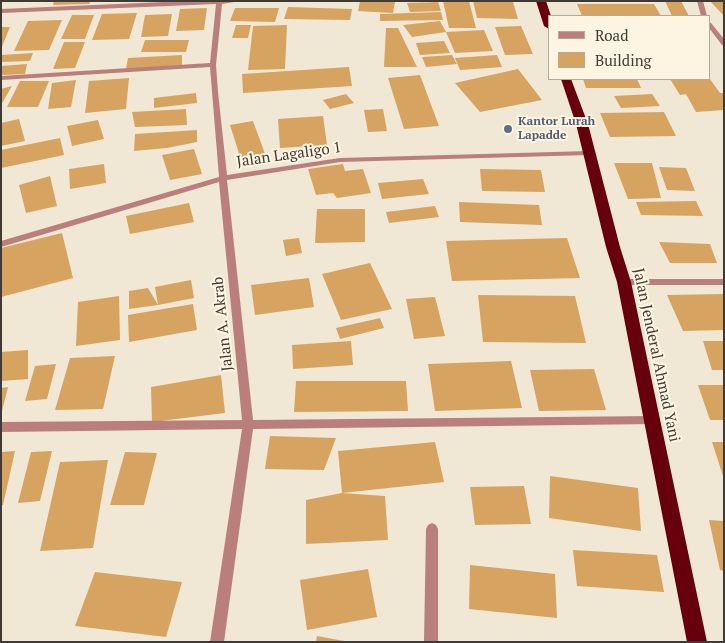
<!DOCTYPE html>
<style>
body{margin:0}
#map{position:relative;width:725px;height:643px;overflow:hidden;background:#f1e7d5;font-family:"PT Serif",serif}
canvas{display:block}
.frame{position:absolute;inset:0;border:2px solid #3f3b34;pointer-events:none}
.legend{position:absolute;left:548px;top:15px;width:162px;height:65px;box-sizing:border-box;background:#fef4e2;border:1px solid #b2aa9c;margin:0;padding:6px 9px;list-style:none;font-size:15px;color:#3f3b34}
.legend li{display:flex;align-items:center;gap:10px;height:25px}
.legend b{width:25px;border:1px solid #b2aa9c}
</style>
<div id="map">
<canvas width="725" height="643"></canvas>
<div class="frame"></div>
<ul class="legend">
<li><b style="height:6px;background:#ba7f7b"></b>Road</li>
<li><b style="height:14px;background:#d7a361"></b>Building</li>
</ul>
</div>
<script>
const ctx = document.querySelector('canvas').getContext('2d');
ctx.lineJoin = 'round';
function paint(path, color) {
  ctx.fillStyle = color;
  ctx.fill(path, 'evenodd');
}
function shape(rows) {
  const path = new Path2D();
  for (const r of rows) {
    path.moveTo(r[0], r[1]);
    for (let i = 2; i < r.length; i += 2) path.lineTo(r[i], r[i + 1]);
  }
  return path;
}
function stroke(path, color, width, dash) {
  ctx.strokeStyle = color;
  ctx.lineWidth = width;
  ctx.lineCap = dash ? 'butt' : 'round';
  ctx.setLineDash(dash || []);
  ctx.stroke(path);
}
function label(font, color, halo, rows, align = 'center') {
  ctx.font = font + ' "PT Serif",serif';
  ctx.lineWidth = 4;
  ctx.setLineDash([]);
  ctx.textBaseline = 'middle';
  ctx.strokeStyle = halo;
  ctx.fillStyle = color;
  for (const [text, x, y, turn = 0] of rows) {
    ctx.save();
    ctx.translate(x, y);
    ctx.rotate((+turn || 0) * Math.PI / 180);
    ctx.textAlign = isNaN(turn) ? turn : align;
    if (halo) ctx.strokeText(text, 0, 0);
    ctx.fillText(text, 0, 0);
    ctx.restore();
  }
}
paint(shape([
 [54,1,91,1,89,4,53,5],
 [360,1,395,2,393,13,358,11],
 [443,1,469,1,476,28,449,28],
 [473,1,513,2,518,19,477,18],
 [665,1,681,1,689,16,672,16],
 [710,1,724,1,724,16],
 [438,2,441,11,410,12,407,3],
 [577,4,654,4,661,16,582,16],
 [288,7,352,9,350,20,284,19],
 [207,8,204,30,176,31,180,9],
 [235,8,279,8,275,22,230,21],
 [441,12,443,20,380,21,380,14],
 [137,13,129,39,92,40,102,14],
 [172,14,168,36,141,37,145,15],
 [72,15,94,15,85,39,61,39],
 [62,20,49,50,14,51,28,21],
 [440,21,446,32,412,37,403,25],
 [236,25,251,25,248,38,232,38],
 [287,25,285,69,248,70,253,26],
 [521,26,533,54,505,55,495,27],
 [1,27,10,27,1,49],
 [386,28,398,28,417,67,384,67],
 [484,30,493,51,455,53,446,32],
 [145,40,189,40,186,52,141,52],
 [444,41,450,53,420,55,416,43],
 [64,42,85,42,75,68,53,69],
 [33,53,30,61,1,62,1,55],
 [182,55,182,65,126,69,128,58],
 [452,55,457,64,426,67,422,57],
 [497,55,502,67,460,70,455,58],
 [27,64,25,74,1,75,1,66],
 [349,67,352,86,243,93,242,74],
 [518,69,542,100,480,112,455,83],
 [420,75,439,126,404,129,388,78],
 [129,78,126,109,85,113,89,81],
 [583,79,637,79,641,88,586,88],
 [670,79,710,79,720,93,724,93,724,110,696,112,686,94,680,95],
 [76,80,71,107,48,109,52,83],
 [20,81,49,81,38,107,7,107],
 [12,86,1,105,1,89],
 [196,93,197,103,154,108,154,98],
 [346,94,354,103,330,109,323,100],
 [652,94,660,106,621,108,614,96],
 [186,109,187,125,135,127,132,112],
 [383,109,387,131,368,132,364,110],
 [664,112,676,136,610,137,600,113],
 [323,116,327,145,280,148,278,119],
 [19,119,25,141,1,146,1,123],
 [98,120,104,139,72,146,67,126],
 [253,121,268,162,243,166,230,125],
 [197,130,197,142,167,148,134,151,135,134],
 [60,138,64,155,1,168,1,150],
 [194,149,202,174,170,180,162,155],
 [614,163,652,163,661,198,628,199],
 [104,164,106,183,70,189,69,169],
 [343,164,345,171,363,169,371,193,337,198,333,193,316,195,308,169],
 [659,167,686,168,695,191,667,190],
 [480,169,541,170,545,192,482,191],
 [50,176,57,206,26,213,19,185],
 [423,179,429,194,382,199,378,183],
 [696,201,703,216,641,215,636,202],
 [459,202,539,205,542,225,460,222],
 [189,203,194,222,130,234,126,216],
 [435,206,439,217,389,223,386,212],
 [317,209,365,209,365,242,315,243],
 [62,233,73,278,1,297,1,248],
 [299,238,302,253,286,256,283,240],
 [567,238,580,278,452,281,446,241],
 [659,242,710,244,717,263,670,263],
 [370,263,392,309,341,320,322,274],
 [309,278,314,307,255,315,251,285],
 [191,280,194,298,158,305,155,287],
 [148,288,158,305,129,309,129,291],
 [724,294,724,330,683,331,667,295],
 [478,295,575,296,586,343,483,342],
 [119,296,120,340,76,346,78,302],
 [435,297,445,336,414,339,406,299],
 [193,304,197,330,129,342,128,315],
 [380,318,384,328,340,339,336,328],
 [351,341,353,365,293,369,292,345],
 [703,341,724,341,724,370,712,370],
 [28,350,28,379,1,381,1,352],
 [115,356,103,409,55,410,70,358],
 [511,361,522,408,435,411,428,364],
 [56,364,47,399,25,401,35,366],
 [594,369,606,410,539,411,530,370],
 [221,375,225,413,152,422,151,387],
 [296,381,406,381,408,411,294,412],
 [698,385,724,385,724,420,710,420],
 [8,387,2,411,1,411,1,388],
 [270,436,336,438,324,470,265,469],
 [435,442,444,482,342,493,338,451],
 [712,442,724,442,724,476,723,476],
 [15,451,3,505,1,505,1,452],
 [52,451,40,501,18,503,31,452],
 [125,452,157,453,144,505,110,505],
 [108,460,93,548,40,551,60,462],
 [550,476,638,488,641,531,549,518],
 [524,486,531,524,475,525,470,487],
 [342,493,385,496,388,540,306,544,306,500],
 [709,520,724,521,724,571,720,570],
 [573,550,657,555,664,592,577,586],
 [470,565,555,574,557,618,469,609],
 [368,569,377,617,307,630,300,580],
 [95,572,182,582,166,637,75,626],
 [317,636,344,641,344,642,316,642]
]), '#d7a361');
paint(shape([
 [187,1,240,1,222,4,216,65,218,92,227,175,340,158,589,151,593,153,589,155,340,162,227,180,253,420,654,416,658,417,660,420,658,423,654,424,253,429,224,642,210,642,242,429,1,432,1,422,242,420,219,182,1,247,1,241,219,177,210,67,1,80,1,76,210,63,216,4,1,13,1,9,187,1],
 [697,1,703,1,707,16,701,16,697,1],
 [709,22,711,23,724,39,724,46,722,45,709,28,709,22],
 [624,279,724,279,724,285,624,285,619,282,624,279],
 [432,523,436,525,438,529,438,642,424,642,426,529,428,525,432,523]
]), '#ba7f7b');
paint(shape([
 [536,1,546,1,551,16,549,16,549,29,544,26,536,1],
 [561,79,571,79,588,124,620,247,631,282,707,642,687,642,617,282,606,247,576,124,561,79]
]), '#66000b');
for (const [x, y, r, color] of [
 [508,129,5,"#5c6f8a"]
]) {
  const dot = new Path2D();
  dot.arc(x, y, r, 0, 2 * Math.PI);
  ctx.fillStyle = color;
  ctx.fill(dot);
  stroke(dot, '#fef4e2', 2);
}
label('bold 12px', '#4e5e75', '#fef4e2', [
 ["Kantor Lurah",518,122],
 ["Lapadde",518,136]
], 'left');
label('15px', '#3f3b34', '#fef4e2', [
 ["Jalan Lagaligo 1",289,155,-8],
 ["Jalan A. Akrab",223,324,-96],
 ["Jalan Jenderal Ahmad Yani",656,355,78]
]);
</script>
